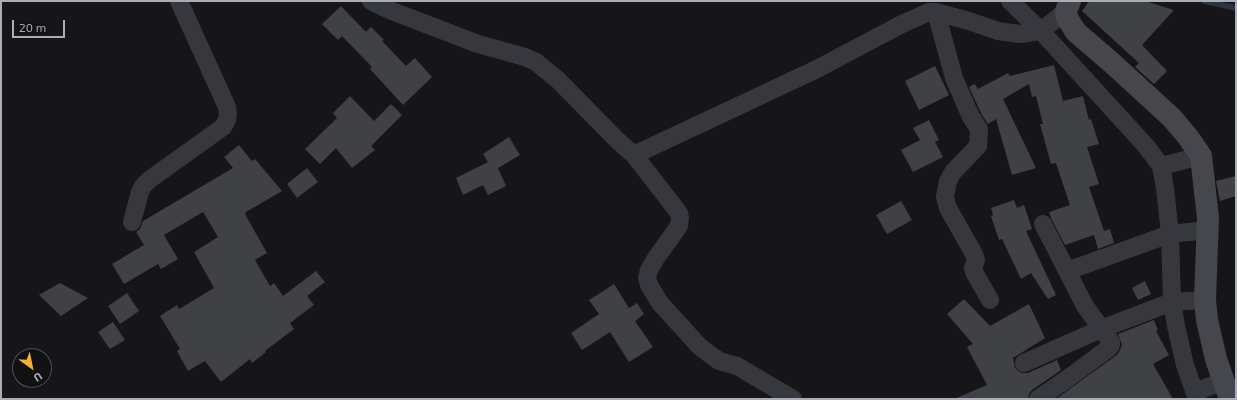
<!DOCTYPE html>
<style>
body{margin:0}
#map{position:relative;width:1237px;height:400px;overflow:hidden;background:#161618;font-family:"Exo 2",sans-serif}
canvas{display:block}
.frame{position:absolute;inset:0;border:2px solid #a8adb8;pointer-events:none}
.north{position:absolute;left:12px;top:348px;width:40px;height:40px;box-sizing:border-box;background:#111113;border:1px solid #4d4f55;border-radius:50%;rotate:147deg;font-size:11px;font-weight:700;line-height:16px;text-align:center;color:#a8adb8}
.north::after{content:'';display:block;margin:auto;width:14px;height:18px;background:#f2b134;clip-path:polygon(50% 0,100% 100%,50% 72%,0 100%)}
.scale{position:absolute;left:12px;top:20px;width:53px;height:18px;box-sizing:border-box;border:2px solid #a8adb8;border-top:0;padding-left:5px;font-size:12px;line-height:14px;white-space:nowrap;color:#a8adb8;-webkit-text-stroke:3px #111113;paint-order:stroke}
</style>
<div id="map">
<canvas width="1237" height="400"></canvas>
<div class="frame"></div>
<div class="north">U</div>
<div class="scale">20 m</div>
</div>
<script>
const ctx = document.querySelector('canvas').getContext('2d');
ctx.lineJoin = 'round';
function shape(rows) {
  const path = new Path2D();
  for (const r of rows) {
    path.moveTo(r[0], r[1]);
    for (let i = 2; i < r.length; i += 2) path.lineTo(r[i], r[i + 1]);
  }
  return path;
}
function stroke(path, color, width, dash) {
  ctx.strokeStyle = color;
  ctx.lineWidth = width;
  ctx.lineCap = dash ? 'butt' : 'round';
  ctx.setLineDash(dash || []);
  ctx.stroke(path);
}
function paint(path, color) {
  ctx.fillStyle = color;
  ctx.fill(path, 'evenodd');
}
stroke(shape([
 [1204,1,1236,8]
]), '#2c353c', 5.5);
paint(shape([
 [1089,1,1145,1,1174,10,1142,45,1167,71,1154,84,1135,67,1139,63,1082,11],
 [341,6,366,32,371,27,384,40,382,41,406,66,415,58,432,77,403,105,370,69,372,67,342,36,338,40,322,24],
 [1054,65,1063,101,1083,96,1089,120,1091,119,1099,144,1087,147,1099,184,1089,187,1104,231,1110,229,1114,243,1098,249,1094,235,1065,245,1051,218,1049,212,1070,205,1056,163,1051,164,1040,124,1043,124,1036,96,1032,97,1029,84,1003,99,1036,168,1012,175,996,119,988,124,982,115,969,87,975,84,978,89,1008,73,1010,76],
 [935,66,949,95,919,110,905,81],
 [350,96,374,121,391,104,402,115,371,146,375,150,352,168,336,148,320,164,305,149,337,118,333,113],
 [929,120,939,140,935,142,943,157,913,172,901,150,920,140,913,128],
 [509,137,520,155,498,168,506,186,488,195,483,185,463,195,456,178,488,162,483,154],
 [239,145,252,161,255,159,282,191,246,212,245,214,267,253,255,260,270,286,274,283,283,296,316,271,325,282,307,296,314,305,290,323,294,329,265,351,266,352,252,363,250,359,221,382,205,361,188,371,177,351,180,349,160,316,177,305,179,309,214,288,194,252,218,237,203,212,164,235,178,259,161,269,158,264,124,284,112,264,144,245,136,232,140,229,143,221,233,168,224,157],
 [307,168,318,182,297,198,287,184],
 [1236,176,1236,196,1220,201,1216,181],
 [1014,200,1017,208,1024,205,1032,229,1026,231,1056,295,1048,299,1031,273,1021,279,1002,239,999,240,991,216,993,215,991,208],
 [901,201,912,220,887,234,876,215],
 [1145,281,1151,294,1138,300,1132,288],
 [60,283,88,298,61,316,39,295],
 [614,284,629,308,637,303,644,314,635,321,653,347,629,362,610,332,582,350,571,333,599,314,589,300],
 [127,293,139,311,120,324,108,306],
 [964,299,990,326,1029,304,1045,338,1013,358,1015,368,1018,371,1022,373,1028,373,1057,360,1061,370,1032,390,1029,394,1028,399,954,399,987,385,967,347,973,344,947,314],
 [1154,320,1158,330,1156,331,1169,355,1153,364,1173,399,1056,399,1118,354,1122,345,1121,342,1118,334],
 [113,322,125,340,110,349,98,332]
]), '#404145');
stroke(shape([
 [371,1,392,11,478,44,525,57,536,62,558,80,618,141,634,155,679,213,680,218,679,226,656,258,649,270,647,278,649,285,660,303,700,347,719,361,737,366,793,399],
 [1010,1,1041,31,1146,146,1161,166,1165,188,1170,234,1172,302,1176,326,1185,365,1197,399],
 [936,12,954,78,971,117,979,129,978,146,953,172,948,181,945,197,948,208,974,254,976,260,973,268,974,272,990,300],
 [634,155,817,69,902,24,929,12,936,12,969,21,998,31,1020,34,1041,31,1066,11],
 [1161,166,1201,156],
 [132,222,140,192,143,186,149,180,223,127,227,120,228,114,227,107,179,1],
 [1043,224,1067,271,1170,234,1208,230],
 [1024,363,1101,329,1172,302,1205,300],
 [1195,392,1224,381],
 [1038,399,1067,379,1109,348,1111,345,1111,342,1085,306,1067,271]
]), '#37383d', 18);
stroke(shape([
 [1070,1,1066,11,1067,18,1076,32,1112,63,1172,118,1188,137,1201,156,1208,218,1205,300,1207,320,1216,359,1230,399]
]), '#45474d', 22);
</script>
